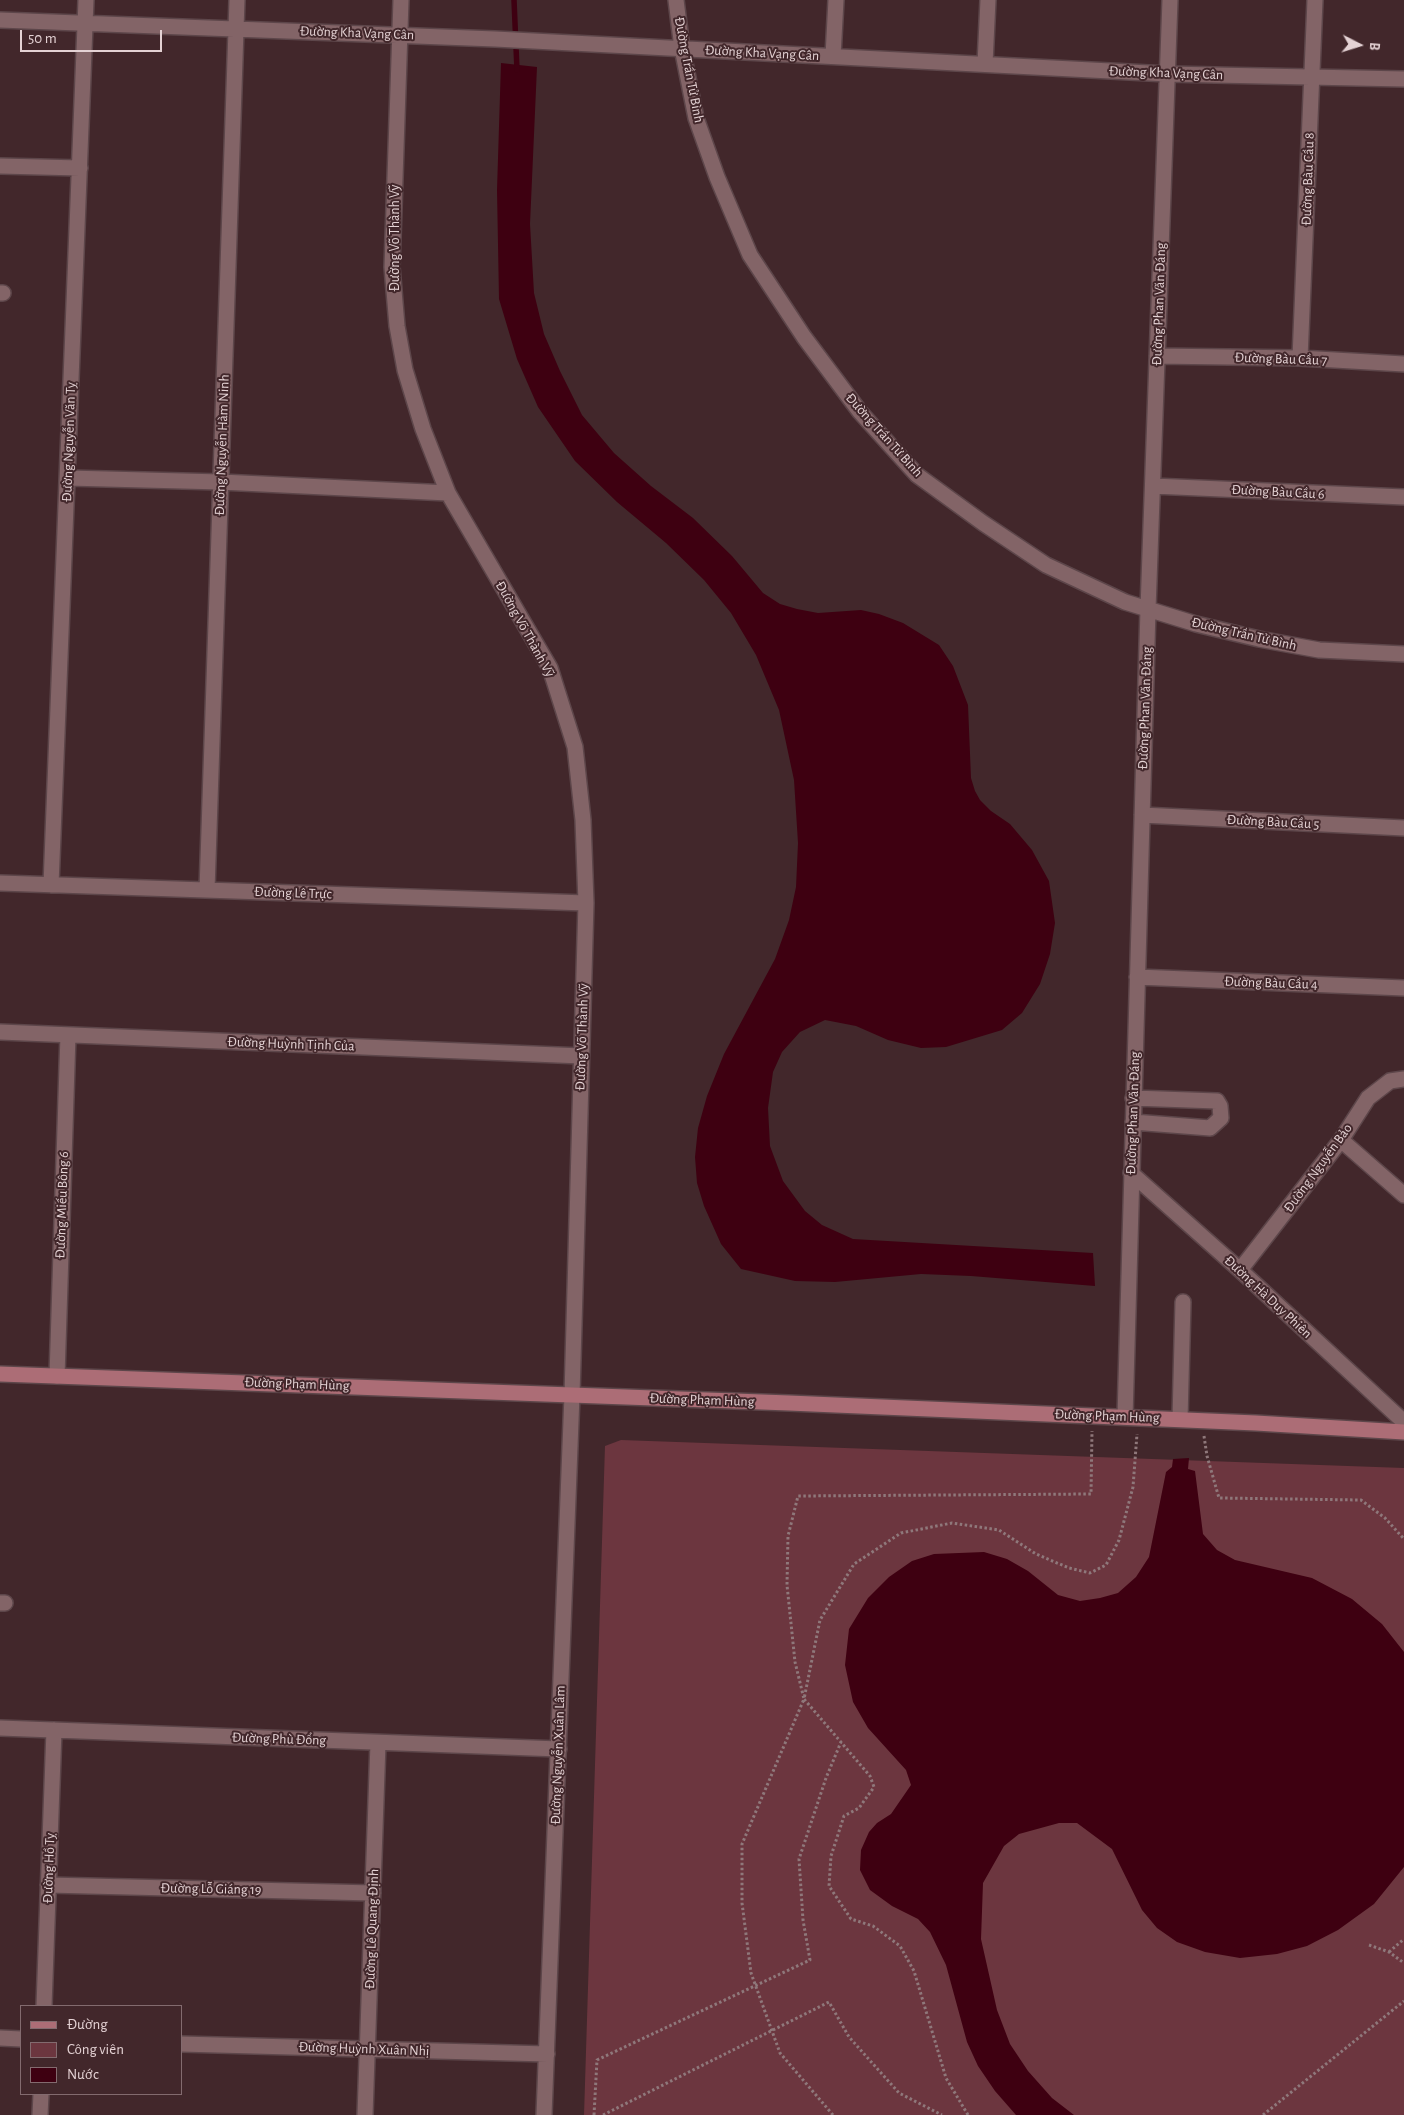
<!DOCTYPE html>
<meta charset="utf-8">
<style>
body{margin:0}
#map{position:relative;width:1404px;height:2115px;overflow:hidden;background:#42272b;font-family:"Alegreya Sans",sans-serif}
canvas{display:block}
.legend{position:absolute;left:20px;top:2005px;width:162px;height:90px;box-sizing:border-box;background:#42272b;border:1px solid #836b6f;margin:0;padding:6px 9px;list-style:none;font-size:15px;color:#e4d2d4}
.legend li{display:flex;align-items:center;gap:10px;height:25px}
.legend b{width:25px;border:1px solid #836b6f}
.north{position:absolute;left:1334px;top:20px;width:50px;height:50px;-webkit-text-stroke:4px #42272b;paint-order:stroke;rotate:95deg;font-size:14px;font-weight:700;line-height:20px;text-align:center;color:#e4d2d4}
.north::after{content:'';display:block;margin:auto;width:18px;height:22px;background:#e4d2d4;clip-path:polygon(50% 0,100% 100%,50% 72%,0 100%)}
.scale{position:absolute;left:20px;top:30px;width:142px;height:22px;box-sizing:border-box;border:2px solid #e4d2d4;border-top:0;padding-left:6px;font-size:15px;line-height:18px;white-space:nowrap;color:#e4d2d4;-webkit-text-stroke:4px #42272b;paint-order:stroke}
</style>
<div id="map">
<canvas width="1404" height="2115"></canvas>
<ul class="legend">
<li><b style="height:6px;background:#ac6d76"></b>Đường</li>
<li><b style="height:14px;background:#6c363f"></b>Công viên</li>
<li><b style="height:14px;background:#3e0011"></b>Nước</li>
</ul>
<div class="north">B</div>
<div class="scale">50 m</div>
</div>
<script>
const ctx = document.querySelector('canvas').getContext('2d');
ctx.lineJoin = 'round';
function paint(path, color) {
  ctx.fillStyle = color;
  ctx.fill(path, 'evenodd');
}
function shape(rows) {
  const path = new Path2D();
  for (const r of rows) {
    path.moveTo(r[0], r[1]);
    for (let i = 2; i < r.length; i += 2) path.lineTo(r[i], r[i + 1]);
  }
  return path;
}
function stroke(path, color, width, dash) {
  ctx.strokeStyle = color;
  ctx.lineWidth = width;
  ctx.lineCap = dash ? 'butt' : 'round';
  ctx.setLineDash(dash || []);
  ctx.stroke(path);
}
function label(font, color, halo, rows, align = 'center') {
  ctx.font = font + ' "Alegreya Sans",sans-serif';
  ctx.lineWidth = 4;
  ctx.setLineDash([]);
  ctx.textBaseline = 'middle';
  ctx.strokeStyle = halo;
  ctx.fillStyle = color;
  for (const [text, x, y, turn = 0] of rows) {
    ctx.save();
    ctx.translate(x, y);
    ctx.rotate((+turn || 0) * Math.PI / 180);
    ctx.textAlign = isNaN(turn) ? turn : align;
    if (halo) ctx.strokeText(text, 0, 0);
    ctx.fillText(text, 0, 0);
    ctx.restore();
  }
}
paint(shape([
 [621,1440,1404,1468,1404,2115,584,2115,605,1446]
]), '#6c363f');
paint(shape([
 [501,63,537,67,530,224,534,293,544,334,560,371,582,415,614,453,651,486,693,518,732,556,763,593,780,604,797,609,818,613,861,610,879,614,903,623,939,645,953,666,968,705,971,778,975,791,980,800,991,811,1010,824,1032,850,1049,881,1055,923,1050,954,1040,984,1022,1013,1002,1030,946,1047,921,1048,888,1040,856,1026,825,1020,800,1032,782,1052,773,1072,768,1108,770,1146,783,1181,805,1211,822,1225,853,1239,1093,1253,1095,1286,971,1276,921,1274,835,1282,795,1281,741,1269,721,1244,704,1206,697,1183,695,1157,698,1128,707,1096,724,1054,775,959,789,920,796,887,798,843,794,780,779,710,756,655,731,613,704,580,666,543,617,502,575,461,538,407,517,359,499,299,497,190],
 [1189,1458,1188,1469,1195,1471,1203,1534,1217,1550,1235,1560,1312,1578,1352,1599,1382,1624,1404,1652,1404,1867,1374,1904,1338,1930,1307,1946,1277,1954,1240,1958,1205,1952,1177,1942,1157,1928,1142,1910,1112,1849,1077,1823,1059,1823,1019,1834,1004,1846,983,1883,981,1939,997,2010,1010,2044,1028,2071,1052,2098,1074,2115,1016,2115,995,2091,978,2066,967,2042,946,1965,930,1932,918,1919,892,1906,870,1890,860,1870,861,1850,869,1832,877,1823,891,1814,911,1785,906,1770,868,1728,853,1702,845,1665,849,1629,868,1598,889,1577,912,1561,934,1554,984,1552,1007,1559,1028,1571,1058,1595,1080,1601,1100,1598,1118,1593,1136,1577,1149,1557,1166,1472,1172,1467,1173,1459]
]), '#3e0011');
stroke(shape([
 [514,0,517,70]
]), '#3e0011', 5.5);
const minor = shape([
 [401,0,392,267,397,326,405,370,423,429,448,493,550,668,575,747,583,820,586,903,572,1395,544,2115],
 [676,0,682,48,696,118,717,177,750,255,804,337,860,412,917,475,983,523,1046,565,1125,602,1196,624,1259,639,1319,650,1404,654],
 [0,20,495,39,1168,74,1404,79],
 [833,56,836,0],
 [985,64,988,0],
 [0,166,80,168],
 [0,293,3,293],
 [1157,356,1300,358,1404,364],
 [1300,358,1315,0],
 [68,478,221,482,448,493],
 [1153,486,1404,497],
 [1142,815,1404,828],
 [0,883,586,903],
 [51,885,86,0],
 [207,890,237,0],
 [1137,977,1404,988],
 [0,1032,582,1056],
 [1133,1122,1210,1128,1221,1118,1220,1106,1217,1101,1133,1098],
 [1341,1140,1404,1195],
 [1131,1173,1240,1270,1404,1422],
 [1240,1270,1341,1140,1368,1098,1390,1081,1404,1079],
 [57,1376,68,1035],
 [1125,1417,1148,609,1170,0],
 [1180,1419,1183,1302],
 [0,1603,5,1603],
 [0,1728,559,1749],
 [48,1885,373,1893],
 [44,2006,54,1730],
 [0,2038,21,2039],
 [181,2044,547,2054],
 [40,2115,41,2094],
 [365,2115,378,1743]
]);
const major = shape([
 [0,1374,789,1403,1256,1423,1404,1432]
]);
stroke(minor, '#5d464a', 18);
stroke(major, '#5d464a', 18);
stroke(shape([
 [1204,1436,1207,1456,1219,1498,1361,1500,1385,1518,1404,1539],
 [1369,1945,1389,1952,1404,1963],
 [1389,1952,1404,1939],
 [594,2115,597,2060,810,1960,803,1920,799,1859,826,1778,841,1742],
 [603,2115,829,2002,849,2037,899,2093,942,2115],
 [833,2115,780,2053,751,1973,742,1903,742,1844,804,1699,795,1662,787,1585,788,1536,798,1496,1091,1494,1092,1431],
 [968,2115,946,2078,914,1971,900,1946,873,1926,851,1919,829,1886,831,1856,844,1816,859,1808,874,1787,870,1776,804,1699,820,1620,854,1564,901,1533,952,1523,999,1530,1036,1554,1069,1568,1090,1573,1106,1565,1119,1540,1133,1487,1137,1434],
 [1263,2115,1404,2001]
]), '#8f787b', 3, [2.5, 2.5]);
stroke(minor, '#836467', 15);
stroke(major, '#ac6d76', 15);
label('14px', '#e4d2d4', '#42272b', [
 ["Đường Kha Vạng Cân",357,33,2],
 ["Đường Kha Vạng Cân",762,53,3],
 ["Đường Trần Tử Bình",689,70,79],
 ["Đường Kha Vạng Cân",1166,73,2],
 ["Đường Bàu Cầu 8",1308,179,-88],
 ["Đường Võ Thành Vỹ",395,238,-90],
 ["Đường Phan Văn Đáng",1159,304,-88],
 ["Đường Bàu Cầu 7",1281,359,2],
 ["Đường Trần Tử Bình",884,435,48],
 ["Đường Nguyễn Văn Tỵ",69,442,-88],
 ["Đường Nguyễn Hàm Ninh",222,445,-88],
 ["Đường Bàu Cầu 6",1278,492,3],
 ["Đường Võ Thành Vỹ",525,629,61],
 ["Đường Trần Tử Bình",1244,634,13],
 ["Đường Phan Văn Đáng",1145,708,-88],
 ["Đường Bàu Cầu 5",1273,822,3],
 ["Đường Lê Trực",293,893,2],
 ["Đường Bàu Cầu 4",1271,983,2],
 ["Đường Võ Thành Vỹ",582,1037,-88],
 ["Đường Huỳnh Tịnh Của",291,1044,2],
 ["Đường Phan Văn Đáng",1133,1113,-88],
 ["Đường Nguyễn Bảo",1318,1168,-54],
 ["Đường Miếu Bông 6",62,1205,-88],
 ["Đường Hà Duy Phiên",1268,1297,43],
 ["Đường Phạm Hùng",297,1384,2],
 ["Đường Phạm Hùng",702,1400,2],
 ["Đường Phạm Hùng",1107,1416,2],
 ["Đường Phù Đổng",279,1739,2],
 ["Đường Nguyễn Xuân Lâm",558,1755,-88],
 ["Đường Hồ Tỵ",49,1868,-88],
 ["Đường Lỗ Giáng 19",211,1889,1],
 ["Đường Lê Quang Định",372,1929,-88],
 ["Đường Huỳnh Xuân Nhị",364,2049,2]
]);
</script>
